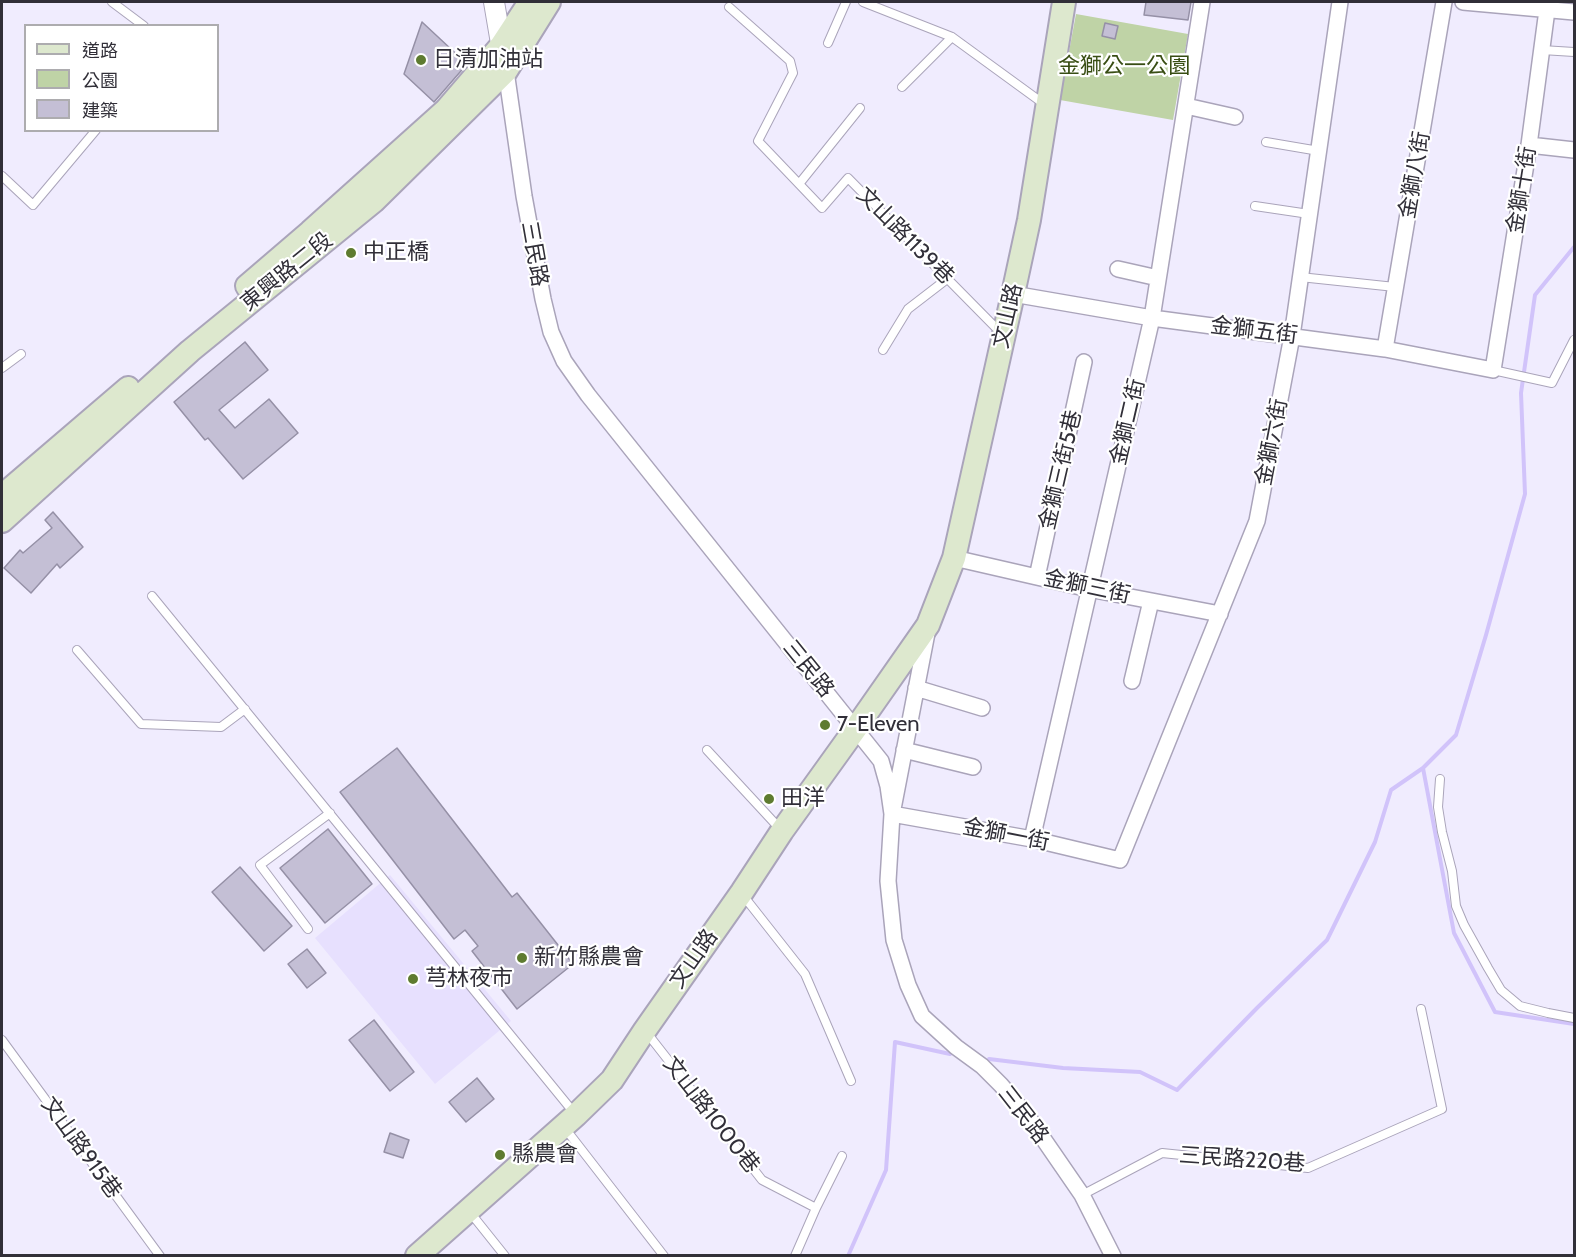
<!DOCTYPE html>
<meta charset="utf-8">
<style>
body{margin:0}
#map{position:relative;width:1576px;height:1257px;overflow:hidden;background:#f0ecfe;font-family:Cabin,"Noto Sans TC",sans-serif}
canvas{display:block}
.frame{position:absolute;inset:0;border:3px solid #312f38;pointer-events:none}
.legend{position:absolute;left:24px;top:24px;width:195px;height:108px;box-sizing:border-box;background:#fff;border:2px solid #adacaf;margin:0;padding:8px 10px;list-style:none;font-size:18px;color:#312f38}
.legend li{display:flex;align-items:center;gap:12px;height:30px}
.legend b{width:30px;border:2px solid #adacaf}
</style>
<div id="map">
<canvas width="1576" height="1257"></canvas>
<div class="frame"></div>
<ul class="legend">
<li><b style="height:8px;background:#dde8ce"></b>道路</li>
<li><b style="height:16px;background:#bfd3a6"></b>公園</li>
<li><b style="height:16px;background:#c4bfd5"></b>建築</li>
</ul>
</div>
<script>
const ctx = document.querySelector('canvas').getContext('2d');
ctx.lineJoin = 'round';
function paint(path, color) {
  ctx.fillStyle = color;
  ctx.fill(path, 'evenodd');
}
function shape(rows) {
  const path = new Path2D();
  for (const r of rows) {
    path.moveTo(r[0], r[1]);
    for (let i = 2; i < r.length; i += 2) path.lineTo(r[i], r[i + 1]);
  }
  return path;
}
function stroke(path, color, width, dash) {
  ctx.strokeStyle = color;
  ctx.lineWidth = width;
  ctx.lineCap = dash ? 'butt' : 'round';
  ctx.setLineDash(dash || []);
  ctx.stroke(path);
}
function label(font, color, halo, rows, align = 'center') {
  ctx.font = font + ' Cabin,"Noto Sans TC",sans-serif';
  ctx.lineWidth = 4.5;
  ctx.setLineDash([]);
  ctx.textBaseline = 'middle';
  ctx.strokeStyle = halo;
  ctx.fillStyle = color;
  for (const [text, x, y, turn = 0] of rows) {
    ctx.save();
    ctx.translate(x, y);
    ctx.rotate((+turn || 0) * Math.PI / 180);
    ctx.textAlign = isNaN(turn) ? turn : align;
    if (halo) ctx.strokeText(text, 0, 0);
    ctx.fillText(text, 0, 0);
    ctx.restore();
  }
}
paint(shape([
 [390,875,511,1021,435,1084,315,938]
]), '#e7e0fe');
paint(shape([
 [1076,14,1188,34,1173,120,1060,100]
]), '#bfd3a6');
stroke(shape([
 [1574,247,1535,295,1521,393,1525,494,1486,635,1456,735,1423,768,1454,933,1495,1012,1574,1024],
 [989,1059,1063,1068,1140,1072,1177,1090,1257,1008,1327,940,1375,842,1391,790,1423,768],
 [848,1256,886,1170,895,1042,950,1054]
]), '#d1c3fa', 4);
const building = shape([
 [1146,2,1191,2,1188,20,1144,15,1146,2],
 [422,22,467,64,434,102,404,74,422,22],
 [1105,23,1118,26,1115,39,1102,36,1105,23],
 [245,342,268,370,219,410,235,428,269,399,298,433,243,479,208,438,205,440,174,402,245,342],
 [53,512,83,547,60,568,57,564,31,593,4,568,20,550,23,553,52,528,45,520,53,512],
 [397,748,512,897,517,893,573,964,517,1009,472,951,478,946,465,930,454,939,340,792,397,748],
 [328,829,372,884,325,923,280,868,328,829],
 [240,867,292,926,264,951,212,892,240,867],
 [307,949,326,973,307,988,288,964,307,949],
 [374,1020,414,1072,390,1091,349,1040,374,1020],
 [477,1078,494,1099,466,1122,449,1102,477,1078],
 [390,1133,409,1140,403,1158,384,1152,390,1133]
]);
paint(building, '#c4bfd5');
stroke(building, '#9590a6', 1.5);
const service = shape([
 [112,2,144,26],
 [863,2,952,37,1044,104],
 [729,7,790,61,793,73,758,141,822,208,848,178,1001,333],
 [828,43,846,2],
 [1542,50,1574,52],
 [902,87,952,37],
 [1266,142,1319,151],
 [2,176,33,205,96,130],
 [799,184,860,108],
 [1255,206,1309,214],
 [1300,277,1395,287],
 [883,350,908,309,947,279],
 [2,368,21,354],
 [1493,370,1552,383,1574,340],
 [152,596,575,1114],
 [77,650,141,724,221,727,245,709],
 [707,750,781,830],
 [1440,779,1438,807,1442,832,1452,871,1456,906,1464,925,1488,968,1501,990,1520,1006,1548,1013,1574,1018],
 [742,894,805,974,851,1081],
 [308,929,260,865,330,813],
 [647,1033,762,1180,816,1208],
 [2,1040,160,1256],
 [564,1127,664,1256],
 [1082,1195,1162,1153,1308,1168,1442,1109,1421,1009],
 [469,1211,505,1256],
 [795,1256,816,1208,842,1156]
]);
const minor = shape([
 [1463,2,1574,12],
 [506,71,524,196,543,299,551,332,564,361,588,395,881,761,888,786,892,814,888,881,894,940,908,985,922,1016,956,1047,982,1066,1001,1085,1029,1118,1082,1195,1113,1256],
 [1186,106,1235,117],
 [1529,145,1574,150],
 [1118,269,1158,278],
 [1013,294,1152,318,1385,349,1493,370,1529,145,1547,10],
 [1385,349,1444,2],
 [954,558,1089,589,1220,614],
 [1037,577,1084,362],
 [927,633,892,814,1032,839,1120,860,1257,521,1292,336,1340,2],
 [1132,681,1151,601],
 [916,688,982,708],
 [904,750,973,767],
 [1032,839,1152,318,1202,2]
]);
const tertiary = shape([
 [494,2,503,55]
]);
const secondary = shape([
 [247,286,310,232,446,110,501,46,530,2],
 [2,496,128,388],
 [2,521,190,351,374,201,506,71,549,2],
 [417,1256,576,1115,612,1080,645,1030,742,892,782,831,856,728,928,625,954,558,1013,294,1029,220,1064,2]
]);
stroke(service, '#aaa4ba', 10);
stroke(minor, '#aaa4ba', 18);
stroke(tertiary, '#aaa4ba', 22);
stroke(secondary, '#aaa4ba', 26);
stroke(service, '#fff', 8);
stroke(minor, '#fff', 15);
stroke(tertiary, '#fff', 20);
stroke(secondary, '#dde8ce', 22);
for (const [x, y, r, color] of [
 [421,60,6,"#5e7b30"],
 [351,253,6,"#5e7b30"],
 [825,725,6,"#5e7b30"],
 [769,799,6,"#5e7b30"],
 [522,958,6,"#5e7b30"],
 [413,979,6,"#5e7b30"],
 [500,1155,6,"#5e7b30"]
]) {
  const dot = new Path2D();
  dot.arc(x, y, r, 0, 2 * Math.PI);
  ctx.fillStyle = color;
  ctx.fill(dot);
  stroke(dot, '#fff', 2);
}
label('22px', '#312f38', '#fff', [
 ["日清加油站",433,60],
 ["中正橋",363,253],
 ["7-Eleven",837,725],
 ["田洋",781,799],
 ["新竹縣農會",534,958],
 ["芎林夜市",425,979],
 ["縣農會",512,1155]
], 'left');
label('22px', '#384d13', '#fff', [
 ["金獅公一公園",1124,67]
]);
label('22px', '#312f38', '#fff', [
 ["金獅八街",1415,175,-80],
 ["金獅十街",1522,190,-81],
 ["文山路1139巷",905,236,45],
 ["三民路",534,254,80],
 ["東興路二段",287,272,-39],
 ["文山路",1008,316,-77],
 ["金獅五街",1254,331,7],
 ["金獅二街",1128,422,-77],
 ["金獅六街",1272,442,-79],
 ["金獅三街5巷",1061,470,-77],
 ["金獅三街",1087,587,12],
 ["三民路",808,669,51],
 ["金獅一街",1006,835,11],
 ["文山路",694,959,-55],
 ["文山路1000巷",711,1115,52],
 ["三民路",1023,1115,52],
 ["文山路915巷",81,1148,54],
 ["三民路220巷",1242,1160,4]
]);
</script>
